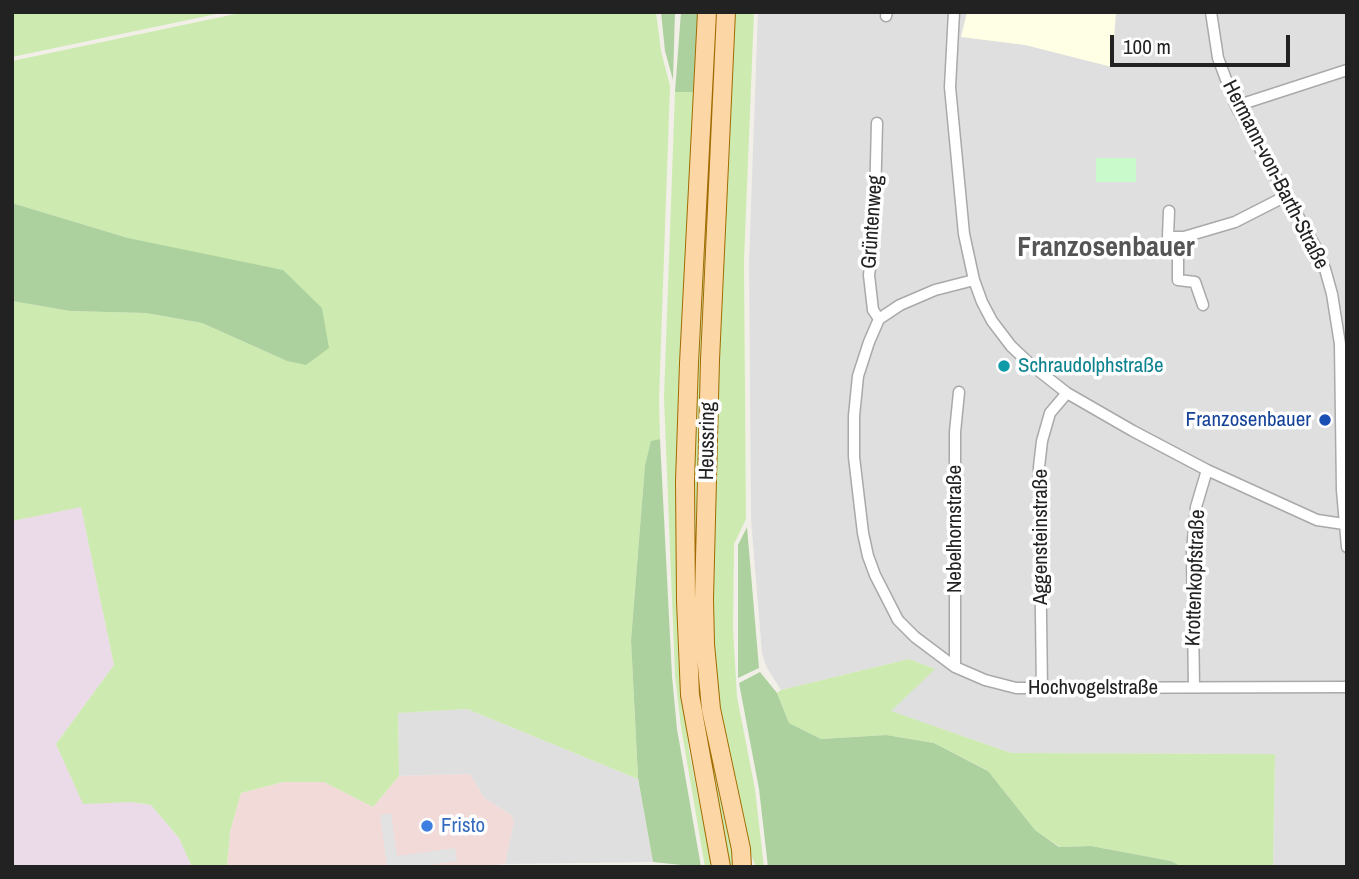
<!DOCTYPE html>
<meta charset="utf-8">
<style>
body{margin:0}
#map{position:relative;width:1359px;height:879px;overflow:hidden;background:#f2efe9;font-family:"Archivo Narrow",sans-serif}
canvas{display:block}
.frame{position:absolute;inset:0;border:14px solid #222;pointer-events:none}
.scale{position:absolute;left:1110px;top:35px;width:180px;height:32px;box-sizing:border-box;border:4px solid #222;border-top:0;padding-left:9px;font-size:21px;line-height:24px;white-space:nowrap;color:#222;-webkit-text-stroke:5px #fff;paint-order:stroke}
</style>
<div id="map">
<canvas width="1359" height="879"></canvas>
<div class="frame"></div>
<div class="scale">100 m</div>
</div>
<script>
const ctx = document.querySelector('canvas').getContext('2d');
ctx.lineJoin = 'round';
function paint(path, color) {
  ctx.fillStyle = color;
  ctx.fill(path, 'evenodd');
}
function shape(rows) {
  const path = new Path2D();
  for (const r of rows) {
    path.moveTo(r[0], r[1]);
    for (let i = 2; i < r.length; i += 2) path.lineTo(r[i], r[i + 1]);
  }
  return path;
}
function stroke(path, color, width, dash) {
  ctx.strokeStyle = color;
  ctx.lineWidth = width;
  ctx.lineCap = dash ? 'butt' : 'round';
  ctx.setLineDash(dash || []);
  ctx.stroke(path);
}
function label(font, color, halo, rows, align = 'center') {
  ctx.font = font + ' "Archivo Narrow",sans-serif';
  ctx.lineWidth = 7;
  ctx.setLineDash([]);
  ctx.textBaseline = 'middle';
  ctx.strokeStyle = halo;
  ctx.fillStyle = color;
  for (const [text, x, y, turn = 0] of rows) {
    ctx.save();
    ctx.translate(x, y);
    ctx.rotate((+turn || 0) * Math.PI / 180);
    ctx.textAlign = isNaN(turn) ? turn : align;
    if (halo) ctx.strokeText(text, 0, 0);
    ctx.fillText(text, 0, 0);
    ctx.restore();
  }
}
paint(shape([
 [758,12,1347,12,1347,867,1273,867,1275,754,1011,753,890,711,934,669,909,659,781,690,766,666,762,653,751,519,749,262],
 [467,709,638,779,653,862,505,864,514,821,511,815,484,798,470,774,399,776,398,713]
]), '#e0dfdf');
paint(shape([
 [470,774,484,798,511,815,514,821,505,864,473,867,227,867,230,832,241,793,283,782,324,782,373,807,399,776]
]), '#f2dad9');
paint(shape([
 [81,506,114,665,56,744,83,803,132,802,151,805,179,838,192,867,12,867,12,521]
]), '#ebdbe8');
paint(shape([
 [967,12,1116,12,1112,67,1025,45,961,37]
]), '#ffffe5');
paint(shape([
 [12,12,226,12,12,57],
 [245,12,656,12,661,51,670,86,659,399,660,439,651,442,645,465,631,640,638,779,467,709,398,713,399,776,373,807,324,782,283,782,241,793,230,832,227,867,192,867,179,838,151,805,132,802,83,804,56,744,114,665,81,507,12,521,12,301,70,311,146,313,202,323,287,361,128,238,12,203,12,61],
 [713,12,721,12,699,598,737,867,729,867,697,694,694,657,693,482],
 [731,12,754,12,744,261,746,519,734,544,733,629,737,697,755,789,764,867,756,867,748,848,718,709,709,598],
 [675,92,694,92,683,696,689,751,712,867,705,867,681,727,675,676,664,397],
 [909,659,935,669,891,711,1011,753,1275,754,1273,867,1182,867,1171,861,1091,846,1060,847,1035,830,987,770,934,743,886,735,821,739,789,723,777,693,781,690]
]), '#cdebb0');
paint(shape([
 [661,12,675,12,673,80,665,51],
 [681,12,701,12,694,92,675,92],
 [12,203,128,238,283,270,322,308,329,348,306,365,287,361,202,323,146,313,70,311,12,301],
 [660,439,672,676,677,729,701,867,653,862,638,778,631,640,645,465,651,441],
 [747,527,759,668,738,678,738,545],
 [760,672,777,693,789,723,821,739,886,735,934,743,988,771,1035,830,1059,847,1091,846,1171,861,1182,867,768,867,759,789,739,683]
]), '#add19e');
paint(shape([
 [1096,158,1136,158,1136,182,1096,182]
]), '#c8facc');
paint(shape([
 [391,813,397,856,455,848,457,861,412,867,387,867,380,815]
]), '#e2e2e2');
const minor = shape([
 [954,12,950,87,964,234,974,280,982,302,992,321,1011,346,1030,364,1067,393,1133,431,1207,470,1317,520,1344,524],
 [1211,12,1218,58,1236,106,1315,246,1325,269,1332,294,1340,344,1342,490,1347,547],
 [886,16,887,12],
 [1236,106,1347,70],
 [877,123,874,240,869,275,873,310,879,319],
 [1169,211,1168,237,1184,237,1235,222,1286,196],
 [1178,237,1178,280,1195,282,1203,305],
 [974,280,935,290,900,305,879,319,869,342,858,376,854,416,854,457,863,533,868,556,875,575,898,620,915,637,955,667,985,680,1016,688,1347,687],
 [955,667,955,432,959,392],
 [1194,687,1192,551,1196,507,1207,470],
 [1042,690,1039,467,1042,441,1050,413,1067,393]
]);
const primary = shape([
 [707,12,689,363,685,481,686,601,690,695,721,867],
 [726,12,710,360,704,599,705,644,711,709,741,849,742,867]
]);
stroke(minor, '#a9a9a9', 13);
stroke(primary, '#a06b00', 20);
stroke(minor, '#fff', 10);
stroke(primary, '#fcd6a4', 18);
for (const [x, y, r, color] of [
 [1004,366,7,"#0f9aa8"],
 [1325,420,7,"#1a4fb4"],
 [427,826,7,"#3f7fe0"]
]) {
  const dot = new Path2D();
  dot.arc(x, y, r, 0, 2 * Math.PI);
  ctx.fillStyle = color;
  ctx.fill(dot);
  stroke(dot, '#fff', 2.5);
}
label('21px', '#222', '#fff', [
 ["Hermann-von-Barth-Straße",1275,175,63],
 ["Grüntenweg",873,222,-86],
 ["Heussring",708,441,-89],
 ["Nebelhornstraße",955,529,-90],
 ["Aggensteinstraße",1041,537,-90],
 ["Krottenkopfstraße",1196,578,-88],
 ["Hochvogelstraße",1093,688]
]);
label('21px', '#0d838f', '#fff', [
 ["Schraudolphstraße",1018,366]
], 'left');
label('21px', '#164399', '#fff', [
 ["Franzosenbauer",1311,420]
], 'right');
label('21px', '#366cbe', '#fff', [
 ["Fristo",441,826]
], 'left');
label('bold 28px', '#555', '#fff', [
 ["Franzosenbauer",1106,248]
]);
</script>
